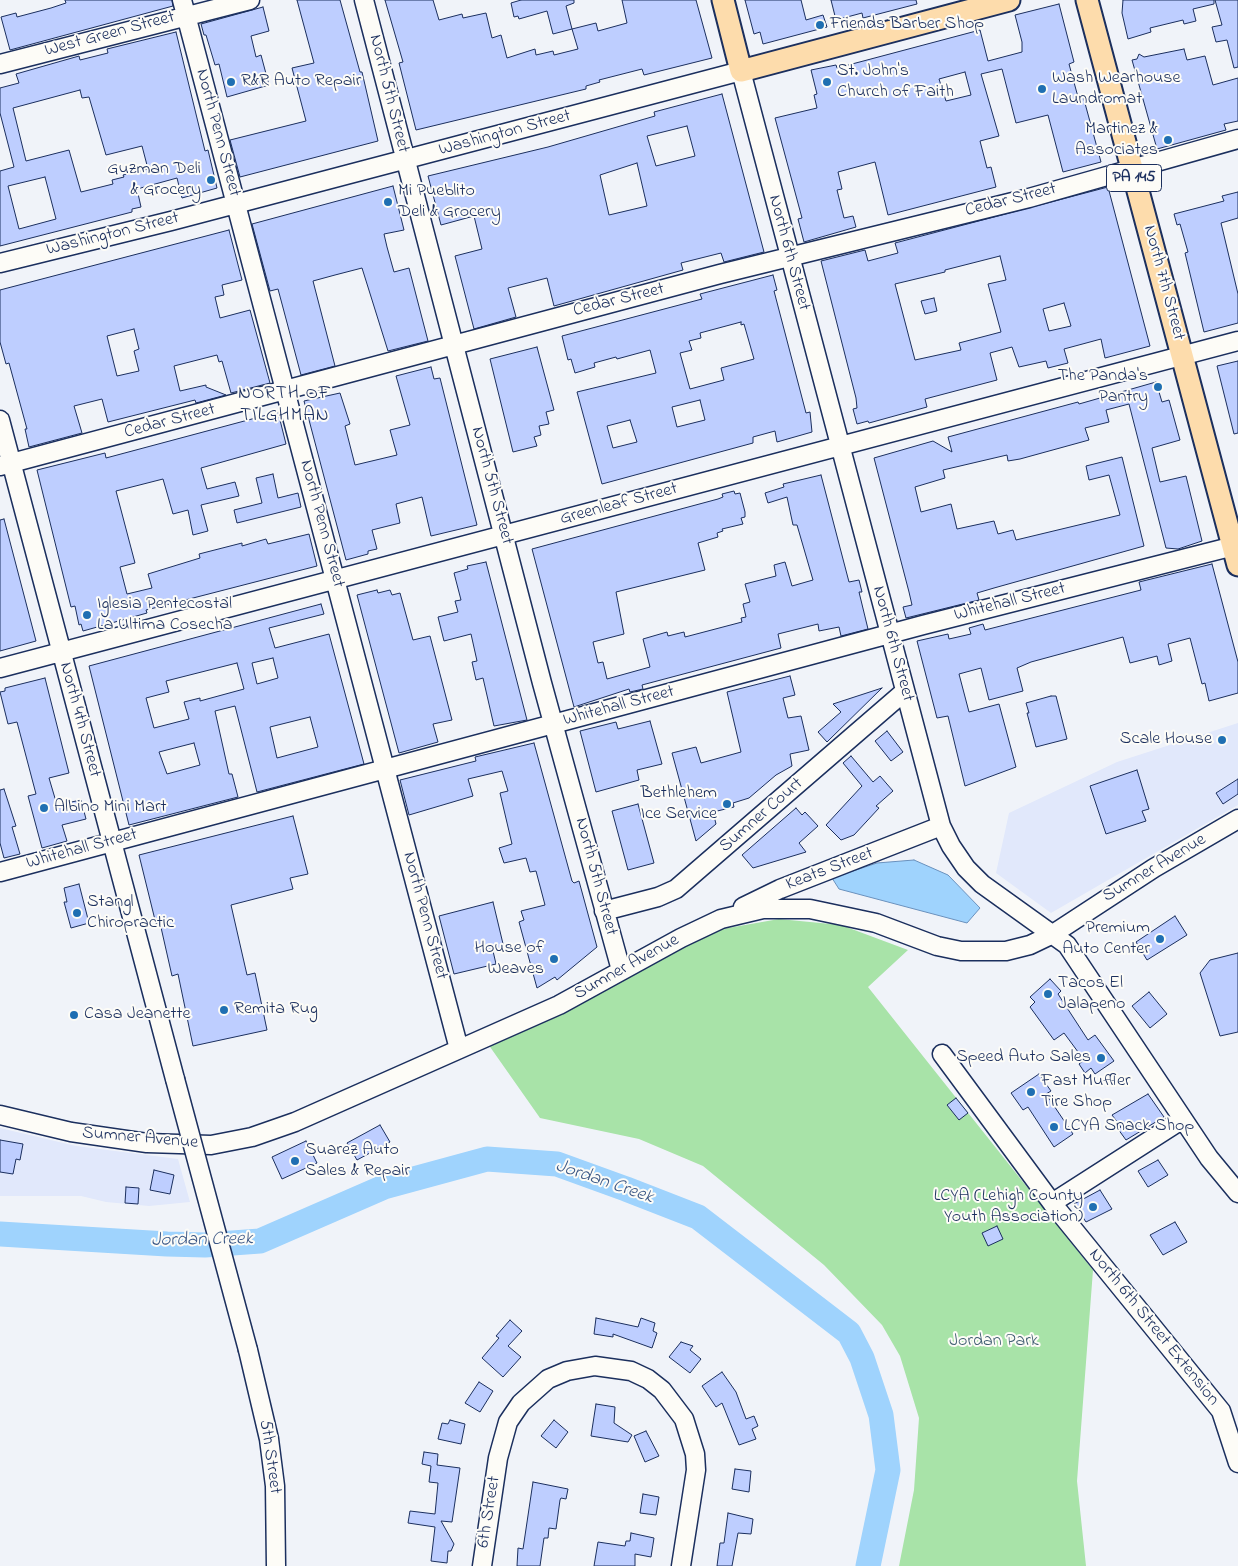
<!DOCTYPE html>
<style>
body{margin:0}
canvas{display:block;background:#f0f3f9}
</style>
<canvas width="1238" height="1566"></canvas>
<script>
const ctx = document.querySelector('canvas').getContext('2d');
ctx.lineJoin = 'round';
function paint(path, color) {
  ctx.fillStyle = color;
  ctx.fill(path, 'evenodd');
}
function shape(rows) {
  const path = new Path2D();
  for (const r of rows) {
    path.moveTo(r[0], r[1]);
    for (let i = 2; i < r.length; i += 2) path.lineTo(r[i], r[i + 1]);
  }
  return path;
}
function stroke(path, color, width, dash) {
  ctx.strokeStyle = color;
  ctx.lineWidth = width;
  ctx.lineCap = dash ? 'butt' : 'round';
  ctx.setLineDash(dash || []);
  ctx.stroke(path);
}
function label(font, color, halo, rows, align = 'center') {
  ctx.font = font + ' "Indie Flower",sans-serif';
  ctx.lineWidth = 4;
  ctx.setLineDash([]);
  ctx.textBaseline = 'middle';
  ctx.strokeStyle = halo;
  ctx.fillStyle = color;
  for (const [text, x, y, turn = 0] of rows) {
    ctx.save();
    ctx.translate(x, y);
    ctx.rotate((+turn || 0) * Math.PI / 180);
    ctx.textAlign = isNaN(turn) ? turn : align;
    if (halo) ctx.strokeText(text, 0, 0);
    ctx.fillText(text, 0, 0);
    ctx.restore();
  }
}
paint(shape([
 [1238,723,1238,805,1051,913,996,873,1009,813,1117,762],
 [0,1128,76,1146,178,1159,190,1202,149,1206,106,1202,81,1196,0,1196]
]), '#e1e8fb');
paint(shape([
 [779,919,841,925,908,950,868,987,1093,1270,1077,1481,1086,1566,899,1566,914,1490,919,1418,900,1356,882,1325,824,1265,703,1166,639,1139,540,1118,488,1044,660,960,717,930]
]), '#a8e3a8');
const water = shape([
 [914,860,948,875,980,908,967,923,839,889,832,878,877,863,914,860]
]);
paint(water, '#9fd3fd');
stroke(water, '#6a91bd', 1);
stroke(shape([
 [0,1234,167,1244,205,1245,260,1241,384,1187,487,1159,557,1164,626,1189,698,1217,849,1333,862,1358,881,1415,888,1470,868,1566]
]), '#9fd3fd', 25);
const building = shape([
 [65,0,172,0,173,6,10,50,1,17,16,13,17,17,51,8,66,3,65,0],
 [297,0,340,0,360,72,362,72,378,141,240,177,230,140,306,121,292,68,314,63,297,0],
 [385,0,433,0,439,20,462,14,463,18,486,13,492,38,501,35,507,58,535,49,536,55,553,51,554,55,578,49,572,29,596,23,598,31,627,23,622,0,696,0,712,58,644,75,642,69,599,80,600,82,586,86,586,89,416,130,399,63,403,62,385,0],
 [521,0,574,0,574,3,566,6,572,29,553,34,547,11,519,19,518,16,514,17,511,3,521,0],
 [745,0,801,0,806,20,823,15,827,27,763,44,760,32,754,34,745,0],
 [831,0,916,0,917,4,863,18,862,13,836,20,831,0],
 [1123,0,1214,0,1214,4,1193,9,1196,21,1184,24,1183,20,1150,28,1151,32,1128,39,1122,13,1123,0],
 [1215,0,1238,0,1238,67,1234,68,1227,40,1216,42,1212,27,1222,25,1215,0],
 [1059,4,1074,62,1069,64,1078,97,1083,96,1101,162,1063,172,1048,115,1016,123,1002,69,981,74,999,136,980,141,987,168,991,167,996,187,888,215,875,162,838,172,842,189,837,190,844,218,853,216,856,227,804,242,798,219,802,218,775,118,817,108,814,95,817,94,811,70,836,65,837,68,980,30,988,61,1022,52,1022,42,1015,15,1059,4],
 [965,72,971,95,946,101,939,79,965,72],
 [263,7,269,31,251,36,256,57,261,55,269,85,227,97,219,64,215,65,206,35,204,35,201,24,263,7],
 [176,32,205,151,208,150,217,188,182,198,177,178,137,189,141,207,132,209,132,212,0,246,0,171,14,167,0,113,0,88,19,83,16,74,79,56,80,60,108,53,107,49,176,32],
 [80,90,82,98,89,97,106,155,142,146,148,169,123,175,124,177,112,180,113,184,81,192,69,150,26,161,13,108,80,90],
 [45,177,56,219,19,229,8,186,45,177],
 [1184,49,1187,60,1205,56,1213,85,1238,78,1238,121,1224,124,1226,130,1157,149,1132,60,1137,59,1139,54,1144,57,1184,49],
 [722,94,764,252,724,262,721,253,681,263,683,270,554,306,547,278,508,288,516,317,474,329,455,256,482,249,474,216,441,225,428,176,548,147,655,116,654,112,722,94],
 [687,126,695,156,656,166,647,136,687,126],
 [637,163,647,206,609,215,600,175,637,163],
 [393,186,404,230,384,234,387,247,394,272,409,268,428,341,388,351,362,268,335,275,313,281,335,366,301,375,278,289,270,291,252,224,393,186],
 [1108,187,1150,346,1105,358,1101,339,1064,349,1068,363,1048,368,1046,361,1019,367,1012,347,990,353,997,380,925,399,927,407,869,423,868,421,857,424,853,409,857,408,856,398,821,261,865,250,868,261,898,253,895,243,1108,187],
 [1000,256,1006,280,988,284,1001,332,959,343,961,350,915,360,895,284,945,272,945,270,1000,256],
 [1064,303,1071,326,1049,331,1043,309,1064,303],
 [1238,192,1238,218,1221,223,1238,294,1238,323,1204,332,1185,253,1188,252,1180,224,1177,225,1174,214,1224,201,1222,196,1238,192],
 [229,230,242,280,222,285,224,295,215,297,220,318,250,310,270,383,231,393,222,361,219,362,217,355,174,366,180,391,206,385,206,387,226,395,196,403,195,400,108,422,102,399,74,406,82,433,29,447,25,429,27,429,9,363,6,364,0,342,0,290,229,230],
 [134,329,139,349,134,351,139,371,117,376,107,336,134,329],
 [773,275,777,290,774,291,806,413,810,412,812,432,777,442,775,431,753,437,753,443,602,484,577,392,656,373,650,350,617,359,616,357,594,363,595,367,575,373,571,359,568,360,562,336,702,299,700,294,773,275],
 [741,322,741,325,744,324,754,359,721,368,724,380,690,389,680,353,692,350,689,341,701,338,700,333,741,322],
 [700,400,705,420,677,427,672,407,700,400],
 [630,420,637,442,613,448,607,426,630,420],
 [934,298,937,311,925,314,921,301,934,298],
 [537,347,554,410,546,412,549,424,539,426,541,435,534,437,537,446,513,452,490,359,537,347],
 [1238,361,1238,433,1234,434,1217,366,1238,361],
 [431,367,434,379,440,378,477,525,431,536,422,497,396,504,400,523,372,530,377,549,368,551,368,554,346,560,304,401,340,393,350,424,345,426,355,465,397,455,390,430,410,425,396,376,431,367],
 [1156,382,1162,402,1169,400,1180,440,1152,448,1160,482,1186,476,1202,541,1178,549,1166,548,1129,404,1106,410,1109,422,1085,428,1089,440,1020,459,1008,461,1007,455,943,470,945,478,915,487,921,512,951,504,957,529,994,521,998,534,1013,530,1016,540,1120,515,1109,475,1089,480,1086,466,1122,457,1144,546,994,588,977,593,979,600,906,618,903,607,912,605,909,592,874,458,933,441,952,452,948,437,1078,402,1079,404,1156,382],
 [278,412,286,444,201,468,207,489,235,482,239,496,201,505,208,531,193,535,188,510,173,514,163,479,116,491,135,563,120,567,127,594,152,588,148,574,200,558,199,554,242,543,242,546,266,539,268,544,309,534,317,566,166,605,146,610,147,613,83,631,81,624,79,625,75,606,71,607,37,470,105,453,106,458,278,412],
 [273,474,278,498,298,493,301,507,237,523,234,510,262,503,256,478,273,474],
 [821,475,849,582,859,580,862,592,859,592,868,629,841,636,839,627,819,631,818,624,778,634,781,648,642,685,643,689,630,692,629,689,574,707,532,549,718,499,723,497,722,494,734,491,735,494,740,493,745,512,745,517,741,518,743,524,722,529,723,531,717,533,718,537,698,543,705,570,616,592,624,634,593,642,598,663,603,662,607,679,650,667,643,639,667,632,668,636,684,632,685,637,742,622,741,618,746,617,743,604,750,602,745,584,776,576,774,565,785,562,792,586,813,580,797,525,793,525,787,497,768,503,765,493,784,487,783,484,821,475],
 [4,519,36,641,0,651,0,520,4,519],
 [486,562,527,720,494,726,483,678,476,680,472,662,477,661,471,634,444,641,438,617,458,612,455,601,461,600,454,573,468,569,467,566,486,562],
 [1212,564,1238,662,1238,693,1209,701,1205,683,1202,684,1190,638,1168,644,1172,661,1159,665,1157,656,1130,663,1123,637,1031,662,1017,668,1023,691,989,700,981,668,959,674,969,712,999,704,1016,767,965,786,948,716,937,718,917,641,948,634,949,639,971,634,969,628,983,624,985,630,1141,590,1139,582,1212,564],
 [377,590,378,593,390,590,392,595,400,593,413,640,430,636,452,720,433,724,438,742,399,753,357,595,377,590],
 [321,604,324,614,269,628,275,648,329,634,364,764,257,792,235,706,215,711,229,774,232,774,238,797,129,825,89,666,321,604],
 [273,658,278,678,257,684,252,663,273,658],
 [237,663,244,689,200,701,200,698,184,702,189,719,154,728,146,698,169,692,166,681,237,663],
 [310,717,318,747,277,758,270,727,310,717],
 [194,743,200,765,167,774,159,752,194,743],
 [790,676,795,695,783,698,788,718,801,716,809,750,790,754,792,766,776,775,749,798,733,803,734,807,713,812,716,824,696,841,672,753,696,747,701,763,741,752,727,692,790,676],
 [45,678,69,773,49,778,57,805,81,800,86,819,62,825,67,841,42,848,28,796,36,794,17,722,8,724,0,692,5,691,5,688,45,678],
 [882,688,827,742,818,732,841,712,833,704,882,688],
 [1051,696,1056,696,1067,739,1036,747,1027,713,1029,713,1026,703,1051,696],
 [650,721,662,764,637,770,639,780,596,792,580,731,616,722,618,729,650,721],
 [887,731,903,752,891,761,875,741,887,731],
 [534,743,572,881,574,883,579,881,597,947,557,980,555,977,537,988,519,922,524,920,521,911,545,905,536,871,530,872,526,858,504,863,499,848,512,844,500,793,508,791,502,771,468,779,473,796,409,815,400,780,476,761,475,757,534,743],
 [851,756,873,782,880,776,893,791,876,806,879,808,854,835,841,840,826,825,862,786,843,763,851,756],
 [1137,770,1149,809,1142,811,1146,821,1106,834,1090,786,1137,770],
 [1238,779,1238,794,1223,804,1216,793,1238,779],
 [4,789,16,826,12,827,20,854,4,858,0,843,0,790,4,789],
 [638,804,654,863,628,870,612,811,638,804],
 [796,808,802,815,805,812,818,826,799,843,806,852,753,868,742,855,796,808],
 [293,816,308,874,290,878,293,889,231,905,247,975,255,973,267,1030,193,1046,178,974,172,976,160,923,156,924,139,855,293,816],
 [79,884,89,923,71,928,64,902,67,902,64,888,79,884],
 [493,902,504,948,493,951,496,964,454,974,439,916,493,902],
 [1175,916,1187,935,1147,960,1136,942,1175,916],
 [1238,953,1238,1032,1220,1036,1200,973,1210,960,1238,953],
 [1050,979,1061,991,1058,994,1088,1040,1095,1035,1114,1061,1095,1074,1091,1068,1085,1073,1079,1064,1084,1060,1064,1033,1054,1040,1030,1007,1035,1002,1030,997,1050,979],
 [1149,992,1167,1014,1150,1028,1132,1006,1149,992],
 [1039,1074,1051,1091,1046,1094,1073,1134,1054,1147,1028,1107,1023,1110,1011,1093,1039,1074],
 [1148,1094,1164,1117,1126,1140,1118,1129,1121,1127,1112,1115,1148,1094],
 [956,1098,968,1113,959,1120,947,1105,956,1098],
 [380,1125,390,1142,357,1160,347,1143,380,1125],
 [0,1140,23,1144,20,1160,16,1159,13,1174,0,1172,0,1140],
 [306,1141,317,1163,282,1179,272,1157,306,1141],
 [1158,1160,1168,1175,1148,1187,1138,1171,1158,1160],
 [154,1170,174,1175,170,1194,150,1190,154,1170],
 [126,1187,139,1188,138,1204,125,1203,126,1187],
 [1100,1190,1112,1209,1086,1222,1074,1204,1100,1190],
 [1175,1222,1187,1242,1163,1255,1150,1235,1175,1222],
 [997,1226,1003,1239,988,1246,982,1233,997,1226],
 [596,1318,638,1327,641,1318,655,1323,653,1331,657,1333,652,1348,613,1334,613,1337,594,1334,596,1318],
 [510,1320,522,1331,508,1346,521,1357,503,1377,482,1358,499,1338,496,1336,510,1320],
 [681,1342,693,1346,690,1350,701,1359,690,1373,669,1357,681,1342],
 [722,1372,736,1392,746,1419,754,1416,758,1426,752,1429,756,1439,739,1445,722,1403,716,1407,702,1386,722,1372],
 [479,1382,493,1391,480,1412,465,1403,479,1382],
 [596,1404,615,1407,614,1423,632,1435,628,1442,591,1436,596,1404],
 [450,1420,465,1424,461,1444,438,1439,442,1423,448,1424,450,1420],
 [554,1420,568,1432,556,1448,541,1436,554,1420],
 [646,1431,659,1456,645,1462,634,1436,646,1431],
 [424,1452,438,1454,437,1465,460,1468,452,1522,441,1521,454,1544,451,1551,448,1551,447,1563,431,1561,435,1527,408,1523,410,1511,435,1514,438,1483,429,1482,431,1466,422,1464,424,1452],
 [735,1469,751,1471,749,1492,732,1489,735,1469],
 [533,1482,568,1489,566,1499,561,1498,560,1500,556,1529,549,1528,548,1538,544,1538,540,1566,517,1566,518,1548,523,1549,533,1482],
 [643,1494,659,1497,656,1515,640,1513,643,1494],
 [728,1513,753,1519,751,1534,738,1533,732,1566,717,1566,720,1543,724,1543,728,1513],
 [631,1533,654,1538,651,1557,635,1554,635,1566,594,1566,598,1542,625,1546,626,1541,630,1541,631,1533]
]);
paint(building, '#beceff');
stroke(building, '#1b2f5e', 1);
const minor = shape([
 [182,0,459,1049],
 [364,0,542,683,621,970],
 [0,64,250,0],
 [0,263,171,221,741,71,941,826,951,846,966,868,982,884,1067,945,1209,1158,1238,1193],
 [0,420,175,1079],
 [0,466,720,274,1029,198,1238,139],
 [0,668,1238,341],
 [0,872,923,625,1238,545],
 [743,907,780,889,941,826],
 [604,911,658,897,676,889,904,692],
 [942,1054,1052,1203,1221,1411,1238,1463],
 [0,1115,71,1132,147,1143,211,1145,252,1137,295,1122,559,1005,681,938,721,919,763,909,810,909,876,923,937,946,961,951,1006,951,1030,945,1053,934,1154,868,1238,819],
 [1052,1203,1183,1119],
 [248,1350,269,1439,275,1486,276,1566],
 [482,1566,498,1458,508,1422,521,1403,548,1379,567,1371,595,1366,631,1371,648,1379,662,1390,684,1419,695,1454,696,1470,681,1566]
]);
const major = shape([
 [723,0,741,71,1009,0],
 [1087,0,1238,565]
]);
stroke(minor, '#1b2f5e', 21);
stroke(major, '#1b2f5e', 25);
stroke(minor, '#fdfcf7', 18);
stroke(major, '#fddcac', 21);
const minorBridge = shape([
 [175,1079,248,1350]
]);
stroke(minorBridge, '#1b2f5e', 21, []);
stroke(minorBridge, '#fdfcf7', 18);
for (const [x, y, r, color] of [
 [820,25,5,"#1f6fb2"],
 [231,82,5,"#1f6fb2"],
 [827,82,5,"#1f6fb2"],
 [1042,89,5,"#1f6fb2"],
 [1168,140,5,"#1f6fb2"],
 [211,180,5,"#1f6fb2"],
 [388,202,5,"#1f6fb2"],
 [1158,387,5,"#1f6fb2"],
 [87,615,5,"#1f6fb2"],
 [1222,740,5,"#1f6fb2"],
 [727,804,5,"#1f6fb2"],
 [44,808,5,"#1f6fb2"],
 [77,913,5,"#1f6fb2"],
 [1160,939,5,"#1f6fb2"],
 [554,959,5,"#1f6fb2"],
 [1048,994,5,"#1f6fb2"],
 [224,1010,5,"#1f6fb2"],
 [74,1015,5,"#1f6fb2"],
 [1101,1058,5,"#1f6fb2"],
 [1031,1092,5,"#1f6fb2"],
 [1054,1127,5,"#1f6fb2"],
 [295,1161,5,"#1f6fb2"],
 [1093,1207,5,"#1f6fb2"]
]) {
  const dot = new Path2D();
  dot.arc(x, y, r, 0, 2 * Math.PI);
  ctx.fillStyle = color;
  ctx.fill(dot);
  stroke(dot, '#fdfcf7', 2);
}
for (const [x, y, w] of [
 [1134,178,55]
]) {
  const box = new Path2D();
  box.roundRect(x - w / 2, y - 13.5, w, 27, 4);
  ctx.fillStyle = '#fdfcf7';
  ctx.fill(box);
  stroke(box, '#1b2f5e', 1);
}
label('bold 16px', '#1b2f5e', null, [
 ["PA 145",1134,178]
]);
label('18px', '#1b2f5e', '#fdfcf7', [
 ["Friends Barber Shop",830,25],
 ["St. John's",837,72],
 ["Church of Faith",837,93],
 ["Wash Wearhouse",1052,79],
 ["Laundromat",1052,100],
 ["R&R Auto Repair",241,82],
 ["Martinez &",1158,130,"right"],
 ["Associates",1158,151,"right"],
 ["Guzman Deli",201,170,"right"],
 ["& Grocery",201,191,"right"],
 ["Mi Pueblito",398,192],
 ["Deli & Grocery",398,213],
 ["The Panda's",1148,377,"right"],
 ["Pantry",1148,398,"right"],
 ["Iglesia Pentecostal",97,605],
 ["La Ultima Cosecha",97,626],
 ["Scale House",1212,740,"right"],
 ["Bethlehem",717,794,"right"],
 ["Ice Service",717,815,"right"],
 ["Albino Mini Mart",54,808],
 ["Stangl",87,903],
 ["Chiropractic",87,924],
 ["Premium",1150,929,"right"],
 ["Auto Center",1150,950,"right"],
 ["House of",544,949,"right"],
 ["Weaves",544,970,"right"],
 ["Tacos El",1058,984],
 ["Jalapeno",1058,1005],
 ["Remita Rug",234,1010],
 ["Casa Jeanette",84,1015],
 ["Speed Auto Sales",1091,1058,"right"],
 ["Fast Muffler",1041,1082],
 ["Tire Shop",1041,1103],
 ["LCYA Snack Shop",1064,1127],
 ["Suarez Auto",305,1151],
 ["Sales & Repair",305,1172],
 ["LCYA (Lehigh County",1083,1197,"right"],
 ["Youth Association)",1083,1218,"right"]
], 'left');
label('18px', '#1b2f5e', '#fdfcf7', [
 ["West Green Street",110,35,-15],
 ["North 5th Street",388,94,76],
 ["North Penn Street",217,133,75],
 ["Washington Street",505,134,-15],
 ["Cedar Street",1011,201,-14],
 ["Washington Street",113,235,-14],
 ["North 6th Street",788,253,75],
 ["North 7th Street",1163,283,75],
 ["Cedar Street",619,301,-14],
 ["Cedar Street",170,422,-15],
 ["North 5th Street",491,486,75],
 ["Greenleaf Street",619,505,-15],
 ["North Penn Street",321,524,75],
 ["Whitehall Street",1010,603,-14],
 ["North 6th Street",892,644,75],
 ["Whitehall Street",619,707,-15],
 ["North 4th Street",79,720,75],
 ["Sumner Court",762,816,-41],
 ["Whitehall Street",82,850,-15],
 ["Sumner Avenue",1155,869,-31],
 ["Keats Street",830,870,-21],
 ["North 5th Street",595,877,75],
 ["North Penn Street",424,916,75],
 ["Sumner Avenue",627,968,-29],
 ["Sumner Avenue",140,1139,5],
 ["North 6th Street Extension",1153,1328,51],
 ["5th Street",269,1457,82],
 ["6th Street",490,1512,-81]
]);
label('18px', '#3e5c70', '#fdfcf7', [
 ["Jordan Park",994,1342]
]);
ctx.letterSpacing = '1px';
label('19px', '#1b2f5e', '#fdfcf7', [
 ["NORTH OF",285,395],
 ["TILGHMAN",285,417]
]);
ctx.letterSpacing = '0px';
label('italic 19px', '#3c5886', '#fdfcf7', [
 ["Jordan Creek",604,1183,19],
 ["Jordan Creek",202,1241,-1]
]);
</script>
